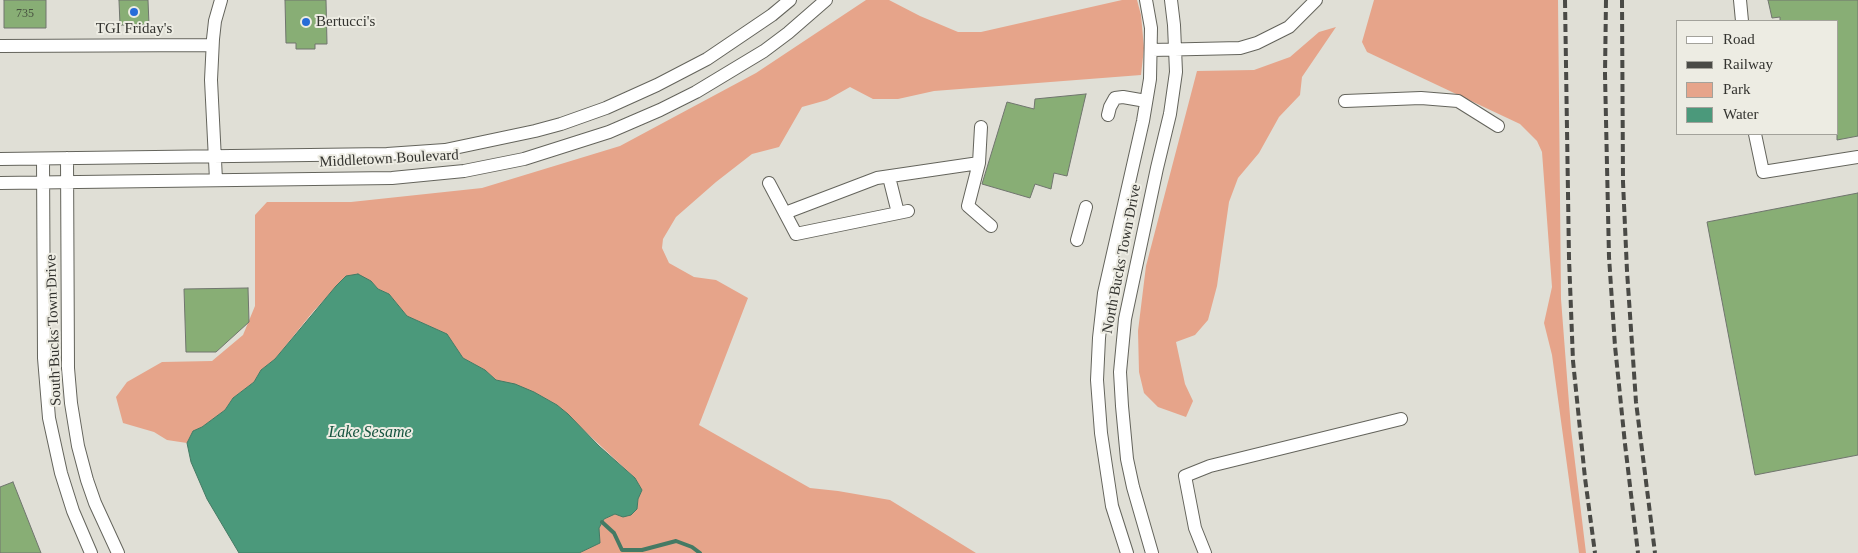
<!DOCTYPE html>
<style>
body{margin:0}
#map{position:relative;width:1858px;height:553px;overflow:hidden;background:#e0dfd6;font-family:Georgia,serif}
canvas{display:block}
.legend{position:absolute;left:1676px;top:20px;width:162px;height:115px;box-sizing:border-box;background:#edece3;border:1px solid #a3a29b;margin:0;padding:6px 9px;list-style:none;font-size:15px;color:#33332f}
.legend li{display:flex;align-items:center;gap:10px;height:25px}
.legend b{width:25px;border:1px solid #a3a29b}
</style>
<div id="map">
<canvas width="1858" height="553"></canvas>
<ul class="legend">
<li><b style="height:6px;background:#fff"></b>Road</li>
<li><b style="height:6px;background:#4a4a46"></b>Railway</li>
<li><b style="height:14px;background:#e6a48a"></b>Park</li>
<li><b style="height:14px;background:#4b997b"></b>Water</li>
</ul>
</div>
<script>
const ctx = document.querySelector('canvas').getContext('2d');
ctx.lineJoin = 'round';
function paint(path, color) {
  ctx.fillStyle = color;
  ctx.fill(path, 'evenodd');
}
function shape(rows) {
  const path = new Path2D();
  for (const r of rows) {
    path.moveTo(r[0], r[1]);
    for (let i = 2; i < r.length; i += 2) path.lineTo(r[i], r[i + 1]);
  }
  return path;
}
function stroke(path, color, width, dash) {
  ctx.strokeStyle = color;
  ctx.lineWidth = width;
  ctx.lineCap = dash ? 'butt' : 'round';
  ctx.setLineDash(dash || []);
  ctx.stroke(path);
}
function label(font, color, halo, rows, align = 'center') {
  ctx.font = font + ' Georgia,serif';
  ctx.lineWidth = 4;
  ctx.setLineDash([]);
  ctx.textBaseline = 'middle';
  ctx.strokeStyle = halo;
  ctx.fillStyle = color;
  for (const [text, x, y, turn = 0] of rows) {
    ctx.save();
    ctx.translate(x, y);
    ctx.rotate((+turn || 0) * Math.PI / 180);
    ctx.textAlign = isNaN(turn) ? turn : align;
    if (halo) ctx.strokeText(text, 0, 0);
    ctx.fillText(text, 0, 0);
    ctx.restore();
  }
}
paint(shape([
 [866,0,889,0,920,16,958,32,981,32,1122,0,1137,0,1141,15,1144,48,1141,75,934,91,898,99,873,99,850,87,827,100,802,107,779,147,752,154,716,182,676,217,663,239,662,248,669,263,694,277,716,280,748,298,699,425,810,488,838,491,890,500,976,553,579,553,600,543,599,528,604,519,615,514,637,509,638,499,642,490,635,478,557,405,534,392,496,380,485,370,463,358,447,334,407,316,389,294,378,289,371,281,346,276,312,313,275,359,261,370,254,382,233,398,225,410,202,427,193,431,187,443,167,440,154,432,123,423,116,397,127,382,162,362,212,361,243,335,255,306,255,215,267,202,351,202,482,188,620,146,756,73],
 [1374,0,1558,0,1561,299,1571,429,1586,553,1579,553,1552,355,1544,323,1552,287,1542,152,1537,141,1520,124,1367,52,1362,42],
 [1336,27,1302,77,1300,95,1279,117,1259,153,1238,178,1229,202,1217,286,1208,320,1195,335,1176,342,1185,384,1193,401,1186,417,1158,407,1144,393,1139,372,1138,331,1146,266,1197,71,1254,70,1290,57,1319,32]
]), '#e6a48a');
const water = shape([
 [358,274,371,281,378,289,389,294,407,316,447,334,463,358,485,370,496,380,515,384,534,392,557,405,568,414,599,446,635,478,642,490,638,499,637,509,631,515,623,517,615,514,604,519,599,528,600,543,579,553,239,553,207,499,191,462,187,443,193,431,202,427,225,410,233,398,254,382,261,370,275,359,336,286,346,276,358,274]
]);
paint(water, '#4b997b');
stroke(water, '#447a64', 1);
stroke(shape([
 [602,522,614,533,622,550,642,550,676,541,692,547,700,553]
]), '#447a64', 4);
const building = shape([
 [4,0,46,0,46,28,4,28,4,0],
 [119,0,148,0,149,25,120,25,119,0],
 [285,0,326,0,327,44,315,44,315,49,296,49,296,43,286,43,285,0],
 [1768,0,1858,0,1858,136,1837,140,1837,21,1780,21,1780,17,1772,18,1768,0],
 [1086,94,1067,176,1054,173,1051,189,1035,184,1030,198,982,184,1007,102,1034,109,1035,99,1086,94],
 [1858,193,1858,455,1755,475,1707,222,1858,193],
 [248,288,249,322,216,352,186,352,184,289,248,288],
 [13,482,41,553,0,553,0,487,13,482]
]);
paint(building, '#88ae75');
stroke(building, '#70756e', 1);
const minor = shape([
 [1740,0,1742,21],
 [0,46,212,45],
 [1152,50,1240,48,1257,43,1289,27,1316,0],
 [1345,101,1421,98,1458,101,1498,126],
 [1108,115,1110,107,1115,98,1123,97,1146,101],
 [981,127,979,163,968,206,991,226],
 [1755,134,1763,172,1858,157],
 [67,158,68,368,71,403,78,446,87,480,95,503,118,553],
 [0,159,387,154,445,150,535,131,561,124,606,108,657,85,707,59,772,15,790,0],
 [43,159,44,358,49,418,61,473,73,511,91,553],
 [889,177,898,213],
 [216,180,211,80,213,39,215,21,221,0],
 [0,183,392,178,464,171,524,159,609,132,660,110,696,92,764,51,788,33,826,0],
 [769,183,796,234,908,211],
 [785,213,877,178,979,163],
 [1077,240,1086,207],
 [1127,553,1112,506,1101,433,1097,380,1099,338,1104,293,1143,121,1150,79,1151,28,1146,0],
 [1152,553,1133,487,1127,459,1122,406,1120,372,1125,319,1157,168,1170,114,1176,72,1174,25,1171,0],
 [1205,553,1195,528,1185,476,1210,466,1401,419]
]);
stroke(minor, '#64645c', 14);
stroke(minor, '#fff', 12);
stroke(shape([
 [1565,0,1569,258,1573,361,1585,478,1595,553],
 [1606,0,1605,74,1609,257,1615,346,1625,444,1638,553],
 [1622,0,1623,182,1627,271,1636,402,1655,553]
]), '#4a4a46', 4, [8, 4]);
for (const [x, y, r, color] of [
 [134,12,5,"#276cd8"],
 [306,22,5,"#276cd8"]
]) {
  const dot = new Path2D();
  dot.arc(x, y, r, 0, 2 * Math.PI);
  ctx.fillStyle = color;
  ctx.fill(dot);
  stroke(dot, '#edece3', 2);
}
label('12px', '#485240', null, [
 ["735",25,14]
]);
label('15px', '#33332f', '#edece3', [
 ["Bertucci's",316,22],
 ["TGI Friday's",134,29,"center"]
], 'left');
label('15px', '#33332f', '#edece3', [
 ["Middletown Boulevard",389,159,-3],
 ["North Bucks Town Drive",1122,259,-79],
 ["South Bucks Town Drive",54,330,-92]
]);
label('italic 16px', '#16543f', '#edece3', [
 ["Lake Sesame",370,433]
]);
</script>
